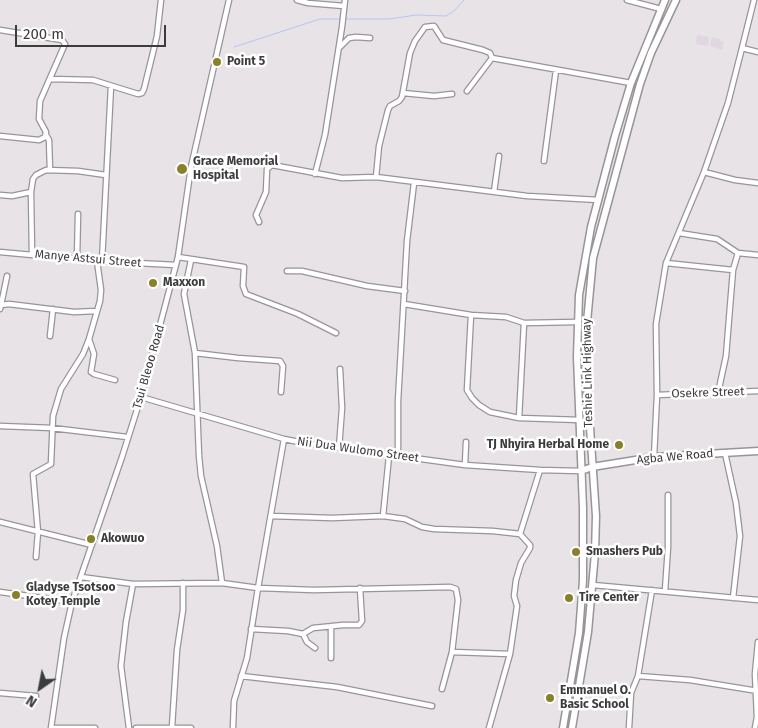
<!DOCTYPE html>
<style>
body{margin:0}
#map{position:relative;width:758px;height:728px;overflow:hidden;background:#e7e3e7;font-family:"Fira Sans",sans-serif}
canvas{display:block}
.north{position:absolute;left:15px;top:663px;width:50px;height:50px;-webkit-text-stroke:4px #fff;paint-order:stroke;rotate:213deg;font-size:14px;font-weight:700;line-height:20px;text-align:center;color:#3d3c3d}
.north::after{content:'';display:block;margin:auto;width:18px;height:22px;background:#3d3c3d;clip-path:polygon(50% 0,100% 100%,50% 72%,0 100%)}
.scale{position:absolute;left:15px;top:25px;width:151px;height:22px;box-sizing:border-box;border:2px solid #3d3c3d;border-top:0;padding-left:6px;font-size:15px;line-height:18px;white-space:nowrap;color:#3d3c3d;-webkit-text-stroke:4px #fff;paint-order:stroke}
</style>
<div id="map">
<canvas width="758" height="728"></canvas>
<div class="north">N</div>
<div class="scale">200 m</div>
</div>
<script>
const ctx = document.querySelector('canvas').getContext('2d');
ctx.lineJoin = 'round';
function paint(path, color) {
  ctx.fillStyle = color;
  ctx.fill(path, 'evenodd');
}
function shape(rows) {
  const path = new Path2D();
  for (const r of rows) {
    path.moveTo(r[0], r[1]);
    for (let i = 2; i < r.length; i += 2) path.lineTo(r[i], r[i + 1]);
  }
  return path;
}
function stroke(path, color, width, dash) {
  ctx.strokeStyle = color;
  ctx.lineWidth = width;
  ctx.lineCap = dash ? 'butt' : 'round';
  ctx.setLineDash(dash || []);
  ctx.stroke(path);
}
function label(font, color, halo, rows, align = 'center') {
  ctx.font = font + ' "Fira Sans",sans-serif';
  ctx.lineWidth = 5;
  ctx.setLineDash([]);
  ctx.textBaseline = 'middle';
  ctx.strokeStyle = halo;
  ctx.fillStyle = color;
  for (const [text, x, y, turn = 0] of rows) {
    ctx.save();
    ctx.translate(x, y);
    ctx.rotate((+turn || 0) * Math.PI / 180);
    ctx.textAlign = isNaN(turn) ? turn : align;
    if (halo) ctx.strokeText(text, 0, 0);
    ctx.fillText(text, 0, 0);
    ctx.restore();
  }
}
paint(shape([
 [697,35,709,37,708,46,696,44],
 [712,37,720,39,720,41,724,42,722,50,710,46]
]), '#e1d7e1');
stroke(shape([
 [345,19,389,19,416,15,446,16,454,11,464,0],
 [234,47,320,19,341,19]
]), '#b6c6f2', 1);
const street = shape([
 [297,0,308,3,344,6],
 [627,0,661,9],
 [754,0,742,48,758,52],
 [0,30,62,40,65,44,40,101,39,119,46,132,45,137,39,140,0,136],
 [340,47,349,38,356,37,370,38],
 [51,79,93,80,138,94,142,93,144,89,157,36,161,0],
 [467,91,492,58],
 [403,93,434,96,452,94],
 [46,135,49,140,50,170],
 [544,161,556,70],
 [704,172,728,103,742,48],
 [315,174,325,135,342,27,345,0],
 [376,177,379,146,388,110,390,106,399,101,402,97,410,53,415,41,425,27,434,26,443,40,483,50,490,53,492,58,631,83],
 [31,192,32,255],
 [494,192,499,156],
 [0,195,12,196,31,192,33,179,36,175,46,170,78,171,106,175],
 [259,222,256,215,266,192,267,169,272,165,342,178,376,177,527,196,599,200],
 [679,233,717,239,738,253],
 [0,252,97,261,176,265],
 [178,257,244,267,243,286,246,294,298,314,336,333],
 [77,259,78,214],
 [191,260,184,294,195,353,199,456,201,476,217,546,222,583,258,588,284,439],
 [102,261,111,86],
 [666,263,733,270],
 [287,271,302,271,367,286,405,291],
 [404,304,471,315,467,390,472,398,479,405,490,412,519,418,580,420],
 [1,305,7,276],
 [0,309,1,305,9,304,74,312,97,311],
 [471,315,506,317,524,323,577,322],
 [50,336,53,309],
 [89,339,94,354,91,372,94,374,115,380],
 [195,353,238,358,280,361,283,366,281,392],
 [718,393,726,356,733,270,738,253,758,255],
 [657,395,758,391],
 [141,397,284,439,304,443,465,465,540,470,581,471],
 [519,418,524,323],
 [0,426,52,428,127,437],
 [339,448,342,408,340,369],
 [725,453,736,503,740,536,733,598],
 [389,456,383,516,405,519,422,527,434,529,493,531,520,534],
 [398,456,398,401,407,241,414,183],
 [654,457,657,395,656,324,666,263,704,172,735,180,758,183],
 [465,465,466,442],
 [271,516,332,518,383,516],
 [0,522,92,545],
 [36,557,38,532,33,474,51,464,53,416,61,389,83,354,89,339,100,301,101,290,97,261],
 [81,577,133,584,222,583],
 [593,585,758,600],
 [665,591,668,547,668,495],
 [0,592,72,602],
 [331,626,331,658],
 [251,629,288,631,303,634,307,642,315,648],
 [303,634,313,628,343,625,359,625,362,621,360,588],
 [452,652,510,654],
 [241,676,337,687,432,706],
 [638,676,690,680,758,691],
 [0,693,36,696],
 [172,727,177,650,183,610,183,583],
 [51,728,64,638,72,602,122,457,141,397,178,257,191,167,229,0],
 [51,728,95,728],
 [129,728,121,666,126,622,133,584],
 [136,728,191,728],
 [233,728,234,701,247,658,258,588,314,590,450,587,456,589,458,600,452,652,442,689],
 [489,728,510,654,517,606,514,596,516,580,521,563,530,548,530,545,520,534,540,470],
 [629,728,631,693,638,676,652,590],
 [755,728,757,717,755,674,758,642]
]);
const secondary = shape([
 [581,471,592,467,654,457,758,451],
 [563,728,579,633,583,580,583,508,577,357,579,295,591,227,615,136,631,83,665,0],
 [572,728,588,632,595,553,596,516,586,368,587,322,593,258,640,84,651,53,676,0]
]);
stroke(street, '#989498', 7);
stroke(secondary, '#989498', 9);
stroke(street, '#fff', 4.5);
stroke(secondary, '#fff', 6);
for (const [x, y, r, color] of [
 [217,62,5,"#898129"],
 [182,169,6,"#898129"],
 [153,283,5,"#898129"],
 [619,445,5,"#898129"],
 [91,539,5,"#898129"],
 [576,552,5,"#898129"],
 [16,595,5,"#898129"],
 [569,598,5,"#898129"],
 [550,698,5,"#898129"]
]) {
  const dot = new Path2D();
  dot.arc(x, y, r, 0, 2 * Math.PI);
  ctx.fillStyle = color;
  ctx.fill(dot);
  stroke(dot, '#fff', 2);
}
label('bold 12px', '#3d3c3d', '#fff', [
 ["Point 5",227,62],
 ["Grace Memorial",193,162],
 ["Hospital",193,176],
 ["Maxxon",163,283],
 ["TJ Nhyira Herbal Home",609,445,"right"],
 ["Akowuo",101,539],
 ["Smashers Pub",586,552],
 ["Gladyse Tsotsoo",26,588],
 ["Kotey Temple",26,602],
 ["Tire Center",579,598],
 ["Emmanuel O.",560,691],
 ["Basic School",560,705]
], 'left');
label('12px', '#3d3c3d', '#fff', [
 ["Manye Astsui Street",88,259,5],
 ["Tsui Bleoo Road",149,367,-74],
 ["Teshie Link Highway",588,373,-91],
 ["Osekre Street",708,393,-2],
 ["Nii Dua Wulomo Street",358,450,8],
 ["Agba We Road",675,457,-5]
]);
</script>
